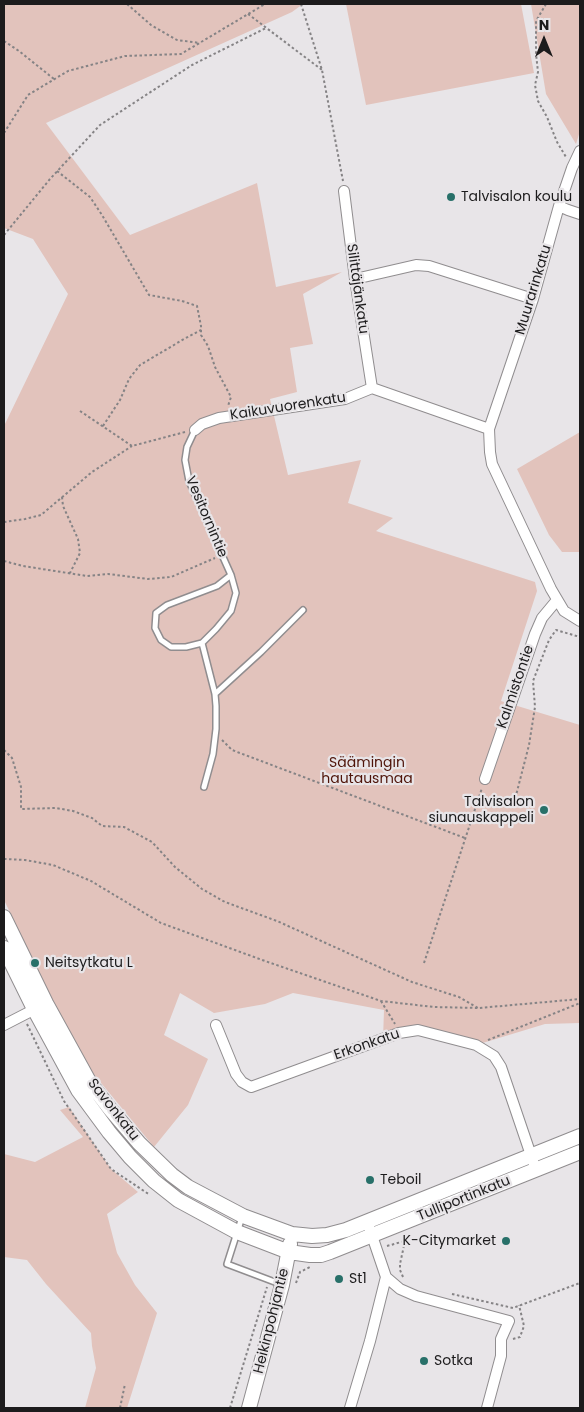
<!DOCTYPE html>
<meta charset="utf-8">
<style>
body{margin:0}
#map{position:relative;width:584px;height:1412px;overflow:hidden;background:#e8e5e8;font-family:Poppins,sans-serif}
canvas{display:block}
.frame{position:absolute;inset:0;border:5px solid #1c1b1c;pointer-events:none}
.north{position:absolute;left:519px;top:15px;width:50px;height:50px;-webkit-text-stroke:4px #e8e5e8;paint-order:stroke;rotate:0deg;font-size:14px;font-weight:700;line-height:20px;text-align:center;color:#1c1b1c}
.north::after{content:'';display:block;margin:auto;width:18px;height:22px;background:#1c1b1c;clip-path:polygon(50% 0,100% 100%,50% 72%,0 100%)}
</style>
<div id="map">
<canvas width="584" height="1412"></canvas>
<div class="frame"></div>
<div class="north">N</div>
</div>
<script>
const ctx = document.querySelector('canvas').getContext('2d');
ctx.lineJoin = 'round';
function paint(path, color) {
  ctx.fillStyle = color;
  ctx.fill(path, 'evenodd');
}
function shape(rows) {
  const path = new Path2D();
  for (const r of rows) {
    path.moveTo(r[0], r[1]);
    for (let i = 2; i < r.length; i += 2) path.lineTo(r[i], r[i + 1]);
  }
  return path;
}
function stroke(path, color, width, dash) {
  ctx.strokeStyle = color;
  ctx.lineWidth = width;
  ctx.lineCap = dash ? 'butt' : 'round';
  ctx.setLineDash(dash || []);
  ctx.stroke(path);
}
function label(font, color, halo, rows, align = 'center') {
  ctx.font = font + ' Poppins,sans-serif';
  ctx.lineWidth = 4.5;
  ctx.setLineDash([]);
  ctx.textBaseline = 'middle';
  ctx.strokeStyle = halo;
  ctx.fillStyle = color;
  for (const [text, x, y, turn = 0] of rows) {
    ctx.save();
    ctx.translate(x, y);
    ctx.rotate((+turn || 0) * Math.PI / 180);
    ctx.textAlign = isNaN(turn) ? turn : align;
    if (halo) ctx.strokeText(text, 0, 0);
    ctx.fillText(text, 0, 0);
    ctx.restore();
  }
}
paint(shape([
 [4,4,303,4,292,12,46,123,130,235,257,183,276,287,342,272,303,294,313,344,290,348,297,392,270,399,288,475,361,460,348,503,393,518,376,531,535,582,537,591,501,701,580,725,580,1023,545,1024,476,1045,418,1030,383,1039,384,1010,293,993,265,1004,214,1013,180,993,164,1035,208,1059,188,1105,154,1147,92,1072,63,1022,4,900,4,426,68,294,33,239,4,228],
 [346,4,521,4,534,73,366,105],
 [531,4,580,4,580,131,576,144,546,94],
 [580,432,580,552,562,552,549,535,517,469],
 [69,1107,111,1169,138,1192,107,1214,117,1253,135,1285,157,1313,127,1408,85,1408,96,1368,92,1346,91,1333,46,1284,27,1260,4,1257,4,1154,35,1162,83,1137,60,1110]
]), '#e2c3bc');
const lane = shape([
 [195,430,187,447,185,460,189,481,231,575,236,593,231,611,216,629,202,643,186,647,171,647,161,640,155,628,156,613,167,605,217,586,231,575],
 [202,643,215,694,216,706,216,729,213,754,204,787],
 [215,694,261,652,303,610],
 [242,1217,227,1264,280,1284]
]);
const street = shape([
 [344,191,355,279,372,388],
 [559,206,568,210,580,214],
 [355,279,416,265,429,266,533,299],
 [489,429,533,299,559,206,572,168,580,151],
 [195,430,202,424,219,418,345,399,372,388,489,429,490,452,492,464,551,589,564,611,580,621],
 [485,779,535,634,542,618,557,600],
 [4,1025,39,1007],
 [216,1025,236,1074,242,1082,251,1087,399,1033,418,1030,476,1045,494,1056,501,1067,536,1170],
 [386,1277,400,1289,416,1296,509,1321,501,1339,501,1356,487,1408],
 [350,1408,370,1341,386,1277,367,1221]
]);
const secondary = shape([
 [4,917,46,1003,90,1083,110,1109,139,1143,172,1175,188,1187,243,1216,292,1234,312,1236,327,1235,346,1230,580,1136],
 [4,948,34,1009,78,1090,109,1132,130,1157,154,1181,178,1200,237,1232,289,1252,310,1255,321,1255,330,1252,580,1152],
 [249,1408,282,1285,290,1244]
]);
stroke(lane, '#908d8f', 8);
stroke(street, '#908d8f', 12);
stroke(secondary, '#908d8f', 16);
stroke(shape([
 [127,4,151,25,177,40,200,43],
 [301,4,322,70,343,181],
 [546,4,536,21,536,54,538,72,535,85,538,101,547,117,557,142,566,157],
 [248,14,322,70],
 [4,41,19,51,54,79],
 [4,133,28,95,68,71,125,56,181,54,265,4],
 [57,171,90,197,102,215,149,295,182,301,197,306,201,326,201,335,208,346,215,367,231,397,228,406],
 [4,235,50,179,100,125,192,65,266,28],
 [80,411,132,446,185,432],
 [103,426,120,400,129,379,140,365,184,339,201,330],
 [62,497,63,506,78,539,80,553,70,573],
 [4,522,25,519,41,515,92,472,132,446],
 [4,561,23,566,87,576,108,574,148,579,171,577,215,558],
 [222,740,232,750,465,838],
 [4,750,12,758,21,787,21,809,56,808,73,811,92,818,102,826,124,827,152,842,175,867,202,889,225,902,277,921,412,982,459,997,478,1008],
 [479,796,513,807,529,745,535,707,533,681,549,640,556,630,580,637],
 [4,859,25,860,53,865,91,881,161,923,265,961,381,1001,434,1007,479,1008,580,999],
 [424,963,482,788],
 [381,1001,395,1024],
 [27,1024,64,1101,111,1169,150,1195],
 [488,1040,580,1003],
 [387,1246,405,1241,411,1234],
 [403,1277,400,1270,400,1264,405,1241],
 [296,1283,300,1272,310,1267],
 [452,1294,513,1308,580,1283],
 [513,1339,520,1337,524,1326,519,1305],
 [120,1408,125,1384],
 [230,1408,267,1287]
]), '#858385', 2, [2.5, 2.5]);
stroke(lane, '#fff', 5);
stroke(street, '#fff', 10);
stroke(secondary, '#fff', 14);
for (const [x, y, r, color] of [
 [451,197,5,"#287069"],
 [544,810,5,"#287069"],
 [35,963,5,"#287069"],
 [370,1180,5,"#287069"],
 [506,1241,5,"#287069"],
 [339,1279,5,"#287069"],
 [424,1361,5,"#287069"]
]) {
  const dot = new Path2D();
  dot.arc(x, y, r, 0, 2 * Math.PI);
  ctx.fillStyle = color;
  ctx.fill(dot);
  stroke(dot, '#e8e5e8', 2);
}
label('14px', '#1c1b1c', '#e8e5e8', [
 ["Talvisalon koulu",461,197],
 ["Talvisalon",534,802,"right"],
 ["siunauskappeli",534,818,"right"],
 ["Neitsytkatu L",45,963],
 ["Teboil",380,1180],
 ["K-Citymarket",496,1241,"right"],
 ["St1",349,1279],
 ["Sotka",434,1361]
], 'left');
label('14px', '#1c1b1c', '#e8e5e8', [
 ["Silittäjänkatu",357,289,82],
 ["Muurarinkatu",534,290,-73],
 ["Kaikuvuorenkatu",288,407,-9],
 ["Vesitornintie",206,517,67],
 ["Kalmistontie",516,687,-71],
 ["Erkonkatu",367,1045,-19],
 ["Savonkatu",113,1110,52],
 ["Tulliportinkatu",464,1199,-22],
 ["Heikinpohjantie",272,1321,-76]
]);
label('14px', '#4f1409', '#e8e5e8', [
 ["Säämingin",367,763],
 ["hautausmaa",367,779]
]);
</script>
